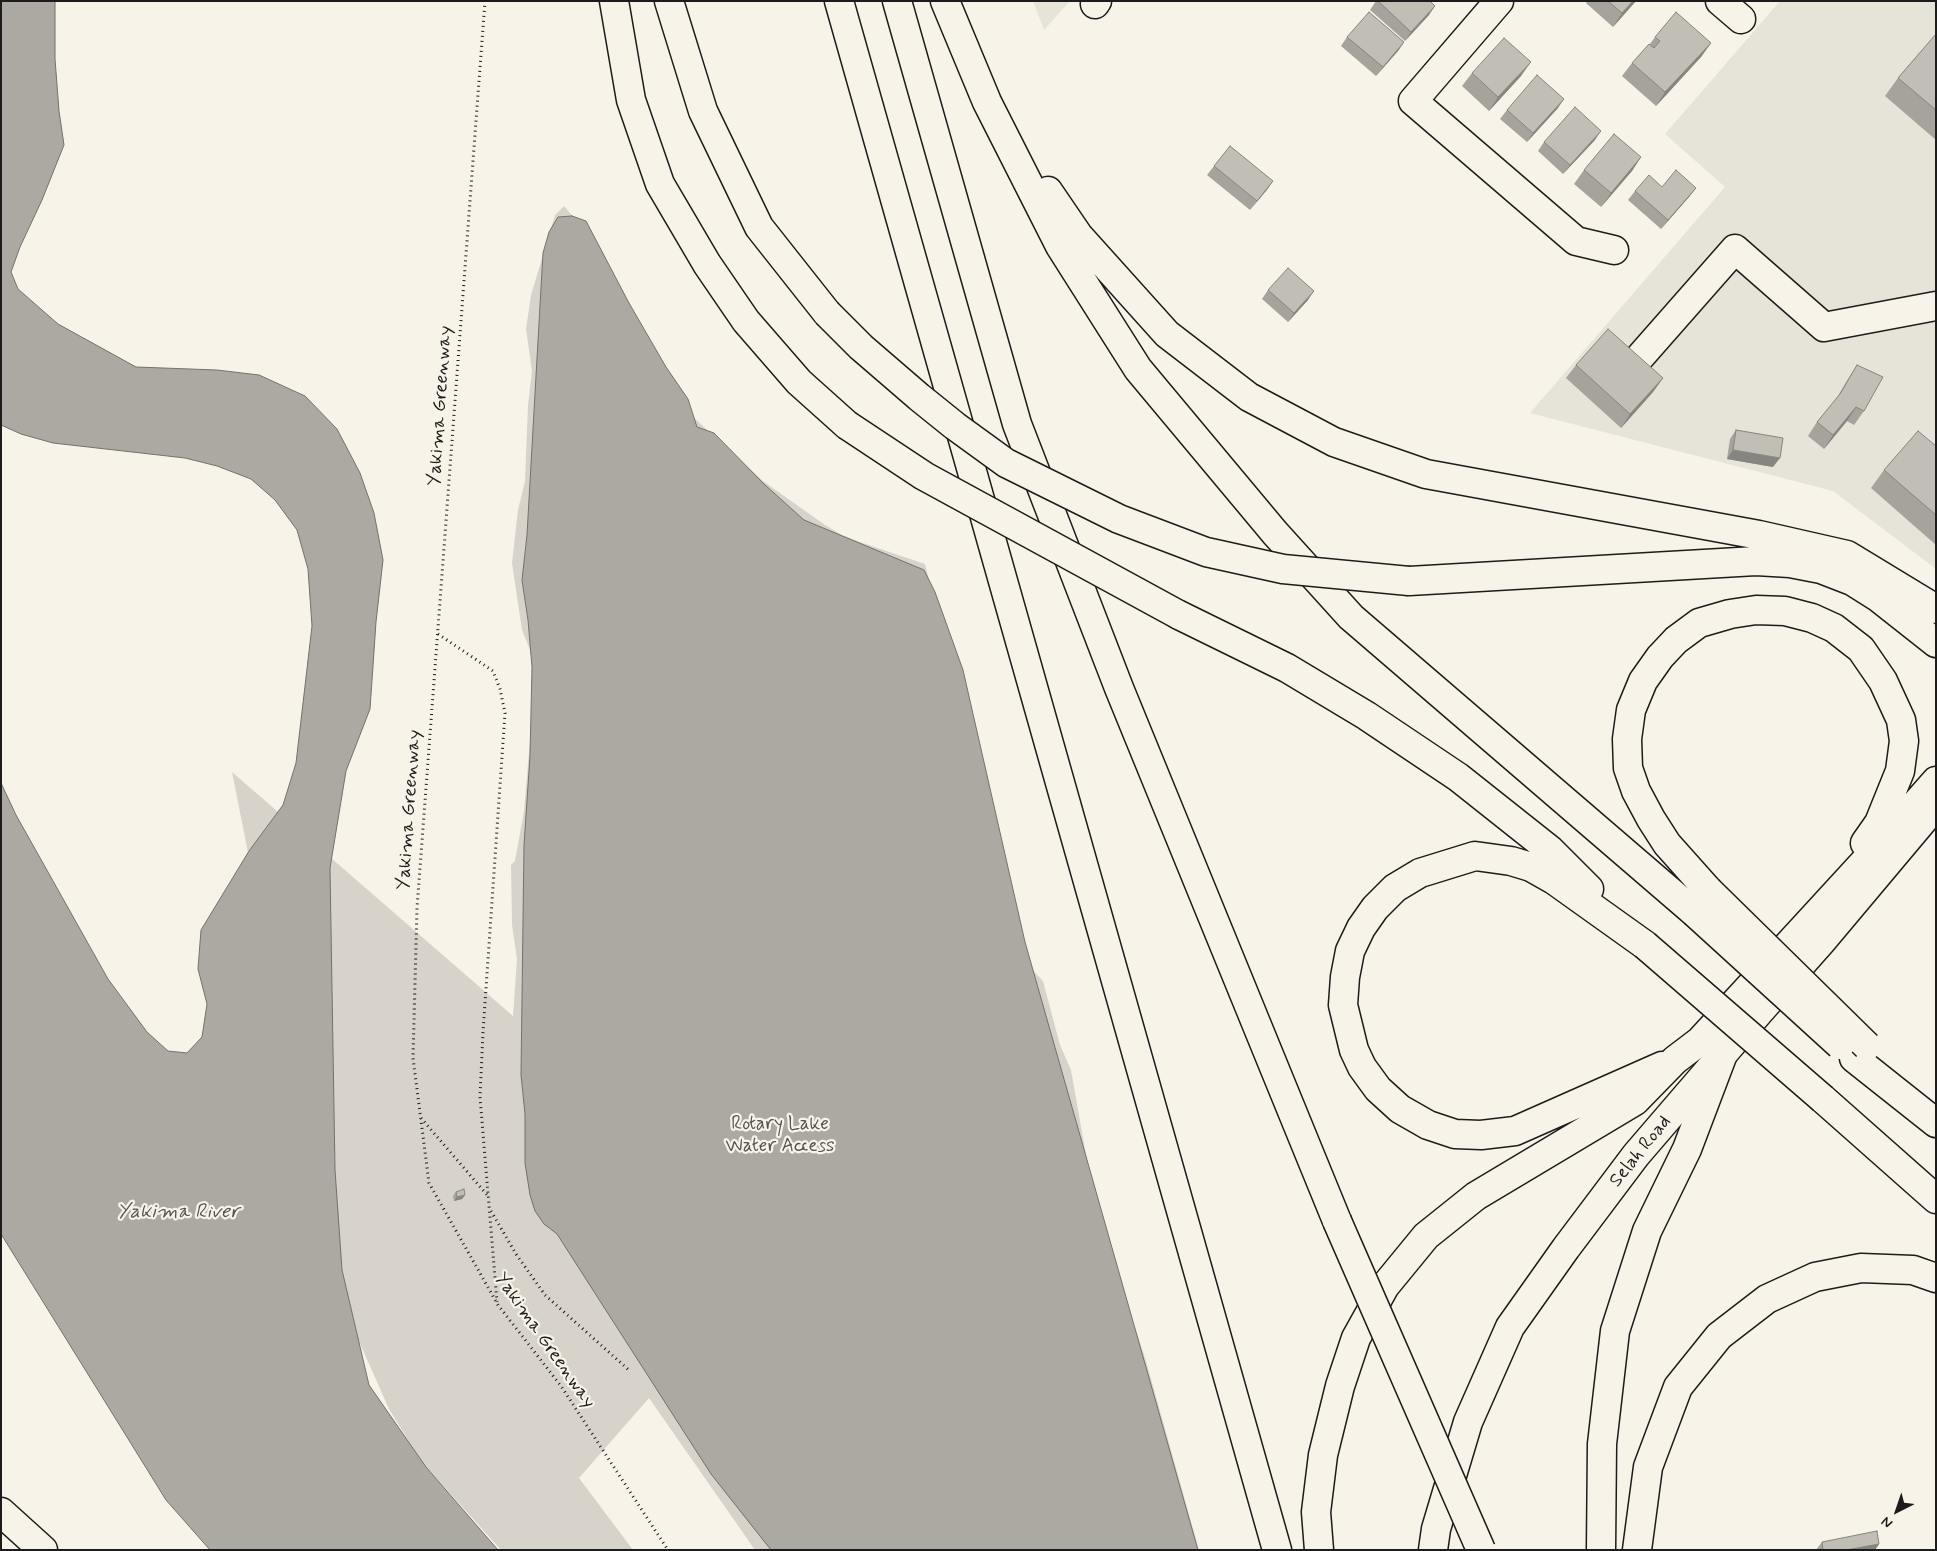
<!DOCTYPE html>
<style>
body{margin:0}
#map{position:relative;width:1937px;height:1551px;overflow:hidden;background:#f7f3e8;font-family:Mynerve,sans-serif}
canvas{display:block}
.frame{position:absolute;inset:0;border:2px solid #1c1c1c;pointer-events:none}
.north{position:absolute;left:1872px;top:1486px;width:50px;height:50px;-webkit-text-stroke:4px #f7f3e8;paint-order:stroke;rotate:221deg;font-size:14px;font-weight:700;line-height:20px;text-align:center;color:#1c1c1c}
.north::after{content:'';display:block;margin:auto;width:18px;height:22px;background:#1c1c1c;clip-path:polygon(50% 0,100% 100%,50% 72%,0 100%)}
</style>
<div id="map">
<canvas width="1937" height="1551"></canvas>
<div class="frame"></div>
<div class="north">N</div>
</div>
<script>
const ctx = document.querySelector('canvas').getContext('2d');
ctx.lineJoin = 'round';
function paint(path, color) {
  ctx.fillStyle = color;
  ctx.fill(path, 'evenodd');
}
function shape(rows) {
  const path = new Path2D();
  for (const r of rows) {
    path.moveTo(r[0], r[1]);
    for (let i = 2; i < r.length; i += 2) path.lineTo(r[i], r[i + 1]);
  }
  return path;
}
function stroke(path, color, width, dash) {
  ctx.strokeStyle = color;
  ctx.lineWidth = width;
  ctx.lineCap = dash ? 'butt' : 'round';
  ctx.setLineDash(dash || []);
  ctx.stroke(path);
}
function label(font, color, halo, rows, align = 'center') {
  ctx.font = font + ' Mynerve,sans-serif';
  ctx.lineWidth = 4.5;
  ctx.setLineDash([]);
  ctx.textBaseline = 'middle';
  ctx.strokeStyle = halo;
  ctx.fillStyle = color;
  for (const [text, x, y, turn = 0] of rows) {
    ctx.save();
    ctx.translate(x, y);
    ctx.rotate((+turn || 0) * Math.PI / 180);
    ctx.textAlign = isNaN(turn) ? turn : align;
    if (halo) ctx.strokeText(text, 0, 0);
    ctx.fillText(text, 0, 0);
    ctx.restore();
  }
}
paint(shape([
 [1033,1,1070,1,1044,30],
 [1780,1,1936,1,1936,302,1925,314,1936,324,1936,569,1833,491,1530,413,1725,187,1665,134]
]), '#e6e3d9');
paint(shape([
 [564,206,577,221,693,417,763,481,825,525,842,535,860,542,925,564,1028,965,1043,981,1060,1045,1071,1070,1089,1172,1119,1279,1146,1361,1199,1550,755,1550,649,1398,579,1478,633,1550,501,1550,421,1461,389,1409,354,1330,262,923,232,772,513,1016,517,959,512,925,511,865,515,861,524,811,534,692,533,664,530,650,522,630,512,563,518,510,525,481,528,405,532,371,526,329,531,295,555,215]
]), '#d7d3cb');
const water = shape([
 [1,1,55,1,55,59,59,111,64,145,42,200,20,247,11,272,18,289,58,324,136,367,217,370,259,375,305,396,337,429,360,473,374,513,383,560,376,622,370,709,346,771,330,868,335,1170,342,1270,369,1385,426,1467,498,1550,210,1550,166,1500,1,1234,1,783,16,815,108,979,147,1032,168,1051,187,1053,202,1037,207,1004,198,969,201,930,249,851,283,805,296,763,312,626,308,569,297,530,275,500,251,479,217,466,185,458,53,443,21,434,1,425,1,1],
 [572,216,586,221,629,303,666,367,688,399,697,427,714,433,764,484,804,520,924,570,935,592,963,670,1025,942,1198,1550,771,1550,711,1474,557,1234,544,1224,535,1211,530,1195,525,1163,525,1114,521,1075,524,845,530,756,532,667,528,620,522,580,527,535,543,253,549,232,558,217,572,216]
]);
paint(water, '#aca9a2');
stroke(water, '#72716c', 1);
const minor = shape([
 [1499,1,1413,101,1576,241,1614,250],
 [1720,1,1741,19],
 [1095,4,1097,1],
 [1640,357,1735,249,1824,327,1936,306],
 [1,1512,43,1550]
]);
const major = shape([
 [1433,1550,1436,1529,1468,1422,1510,1327,1566,1248,1636,1155,1759,1012,1821,942,1936,805]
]);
const highway = shape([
 [614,1,631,100,660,184,707,264,746,321,799,382,847,425],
 [669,1,703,111,759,227,827,313],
 [839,1,1277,1550],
 [897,1,1017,424,1119,688,1337,1221],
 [945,1,987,102,1060,246,1138,369,1275,533,1351,617,1694,912],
 [1048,191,1078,235,1167,334,1249,397,1334,442,1426,474,1759,535,1847,555,1936,609],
 [1409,581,1756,561,1790,563,1821,569,1852,581,1879,598,1936,643],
 [1179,615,1287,668,1367,716,1458,777,1550,850,1589,889],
 [1708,890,1667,844,1651,819,1636,791,1628,768,1627,739,1631,710,1643,681,1660,657,1676,640,1699,623,1730,614,1756,610,1785,611,1812,618,1834,628,1861,649,1883,681,1901,720,1904,741,1900,771,1879,823,1865,843],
 [1645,945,1554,880,1531,867,1511,861,1475,856,1420,873,1395,888,1375,908,1361,928,1350,951,1345,977,1343,1005,1354,1050,1362,1067,1378,1089,1400,1109,1428,1125,1455,1134,1481,1135,1515,1131,1662,1066],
 [1854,1058,1936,1123],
 [1823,1099,1936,1199],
 [1319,1550,1316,1512,1323,1455,1340,1386,1356,1338,1385,1286,1426,1236,1476,1196,1635,1101,1675,1060,1700,1041,1869,857,1936,781],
 [1601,1550,1602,1444,1615,1331,1647,1231,1687,1149,1723,1054],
 [1637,1550,1648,1467,1678,1387,1719,1336,1767,1299,1815,1277,1861,1268,1913,1270,1936,1278]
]);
stroke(minor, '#1c1c1c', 31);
stroke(major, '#1c1c1c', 31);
stroke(highway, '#1c1c1c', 31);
stroke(shape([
 [485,1,417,908,413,1058,429,1183,498,1305,561,1386,668,1550],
 [438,634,493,671,500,689,505,713,483,1032,480,1097,497,1302],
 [421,1118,488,1196],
 [491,1211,516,1254,545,1295,630,1371]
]), '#1c1c1c', 3, [1, 4]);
stroke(minor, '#f7f3e8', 28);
stroke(major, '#f7f3e8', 28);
stroke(highway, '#f7f3e8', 28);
const highwayBridge = shape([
 [827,313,861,347,919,397,955,426,1006,463,1119,519,1206,552,1283,569,1409,581],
 [847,425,924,476,1179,615],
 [1708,890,1867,1046],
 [1694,912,1840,1045],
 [1645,945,1823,1099],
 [1337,1221,1481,1550]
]);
stroke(highwayBridge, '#1c1c1c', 31, []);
stroke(highwayBridge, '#f7f3e8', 28);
paint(shape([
 [1376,1,1430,1,1429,15,1405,41,1370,10],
 [1587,1,1636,1,1613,27,1586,3],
 [1936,34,1936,140,1885,96,1898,78],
 [1347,37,1404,42,1398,51,1376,76,1341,46],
 [1655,37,1711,43,1701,57,1656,106,1622,76,1632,63,1650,44],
 [1472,73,1521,76,1489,111,1462,86],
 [1558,108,1527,142,1500,119,1507,110],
 [1595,140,1563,174,1538,151,1544,142],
 [1641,157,1632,171,1601,207,1574,184,1584,170],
 [1214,166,1273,181,1250,210,1207,175],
 [1662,187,1696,188,1689,197,1661,229,1628,200,1635,191],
 [1268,290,1308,300,1288,322,1262,299],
 [1576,365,1663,378,1653,392,1621,428,1566,378],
 [1857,365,1864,411,1854,425,1847,421,1824,449,1808,436,1817,422,1835,401,1848,379],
 [1736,430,1773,467,1727,459,1730,439],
 [1936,446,1936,545,1871,488,1884,470],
 [456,1192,465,1195,462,1199,454,1201,453,1196],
 [1822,1542,1879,1544,1875,1550,1816,1550]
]), '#a5a39c');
paint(shape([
 [1633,1,1636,1,1613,27,1622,13],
 [1435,6,1429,15,1405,41,1411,32],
 [1404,42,1398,51,1376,76,1383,67],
 [1711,43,1701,57,1656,106,1665,92],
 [1531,62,1521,76,1489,111,1498,97],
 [1564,99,1558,108,1527,142,1533,133],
 [1601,131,1595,140,1563,174,1570,165],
 [1641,157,1632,171,1601,207,1611,193],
 [1273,181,1267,190,1250,210,1257,201],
 [1696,188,1689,197,1661,229,1668,220],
 [1314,291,1308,300,1288,322,1294,313],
 [1663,378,1653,392,1621,428,1630,414],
 [1856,407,1847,421,1824,449,1833,435],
 [1733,450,1780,458,1773,467,1727,459],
 [465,1195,462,1199,454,1201,457,1197],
 [1879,1544,1875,1550,1846,1550]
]), '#86857f');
const building = shape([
 [1378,1,1430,1,1435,6,1411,32,1378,1],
 [1608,1,1633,1,1622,13,1608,1],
 [1369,12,1404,42,1383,67,1347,37,1369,12],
 [1676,12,1711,43,1665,92,1632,63,1649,44,1654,48,1660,41,1655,37,1676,12],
 [1936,34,1936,110,1898,78,1936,34],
 [1504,38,1531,62,1498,97,1472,73,1504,38],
 [1537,75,1564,99,1533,133,1507,110,1537,75],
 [1575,107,1601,131,1570,165,1544,142,1575,107],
 [1614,134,1641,157,1611,193,1584,170,1614,134],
 [1230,146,1273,181,1257,201,1214,166,1230,146],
 [1676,170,1696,188,1668,220,1635,191,1649,175,1662,187,1676,170],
 [1288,268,1314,291,1294,313,1268,290,1288,268],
 [1608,329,1663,378,1630,414,1576,365,1608,329],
 [1857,365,1883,377,1864,411,1856,407,1833,435,1817,422,1840,394,1857,365],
 [1736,430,1783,438,1780,458,1733,450,1736,430],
 [1918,431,1936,446,1936,515,1884,470,1918,431],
 [464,1189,465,1195,457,1197,456,1192,464,1189],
 [1877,1531,1879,1544,1846,1550,1823,1550,1822,1542,1877,1531]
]);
paint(building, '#c0beb5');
stroke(building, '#86857f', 1);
label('19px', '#1c1c1c', '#f7f3e8', [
 ["Yakima Greenway",441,406,-86],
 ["Yakima Greenway",410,810,-86],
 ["Selah Road",1641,1152,-51],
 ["Yakima Greenway",544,1341,55]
]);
label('19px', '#545351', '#f7f3e8', [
 ["Rotary Lake",780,1125],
 ["Water Access",780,1147]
]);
label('italic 20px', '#565452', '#f7f3e8', [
 ["Yakima River",178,1213]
]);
</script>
